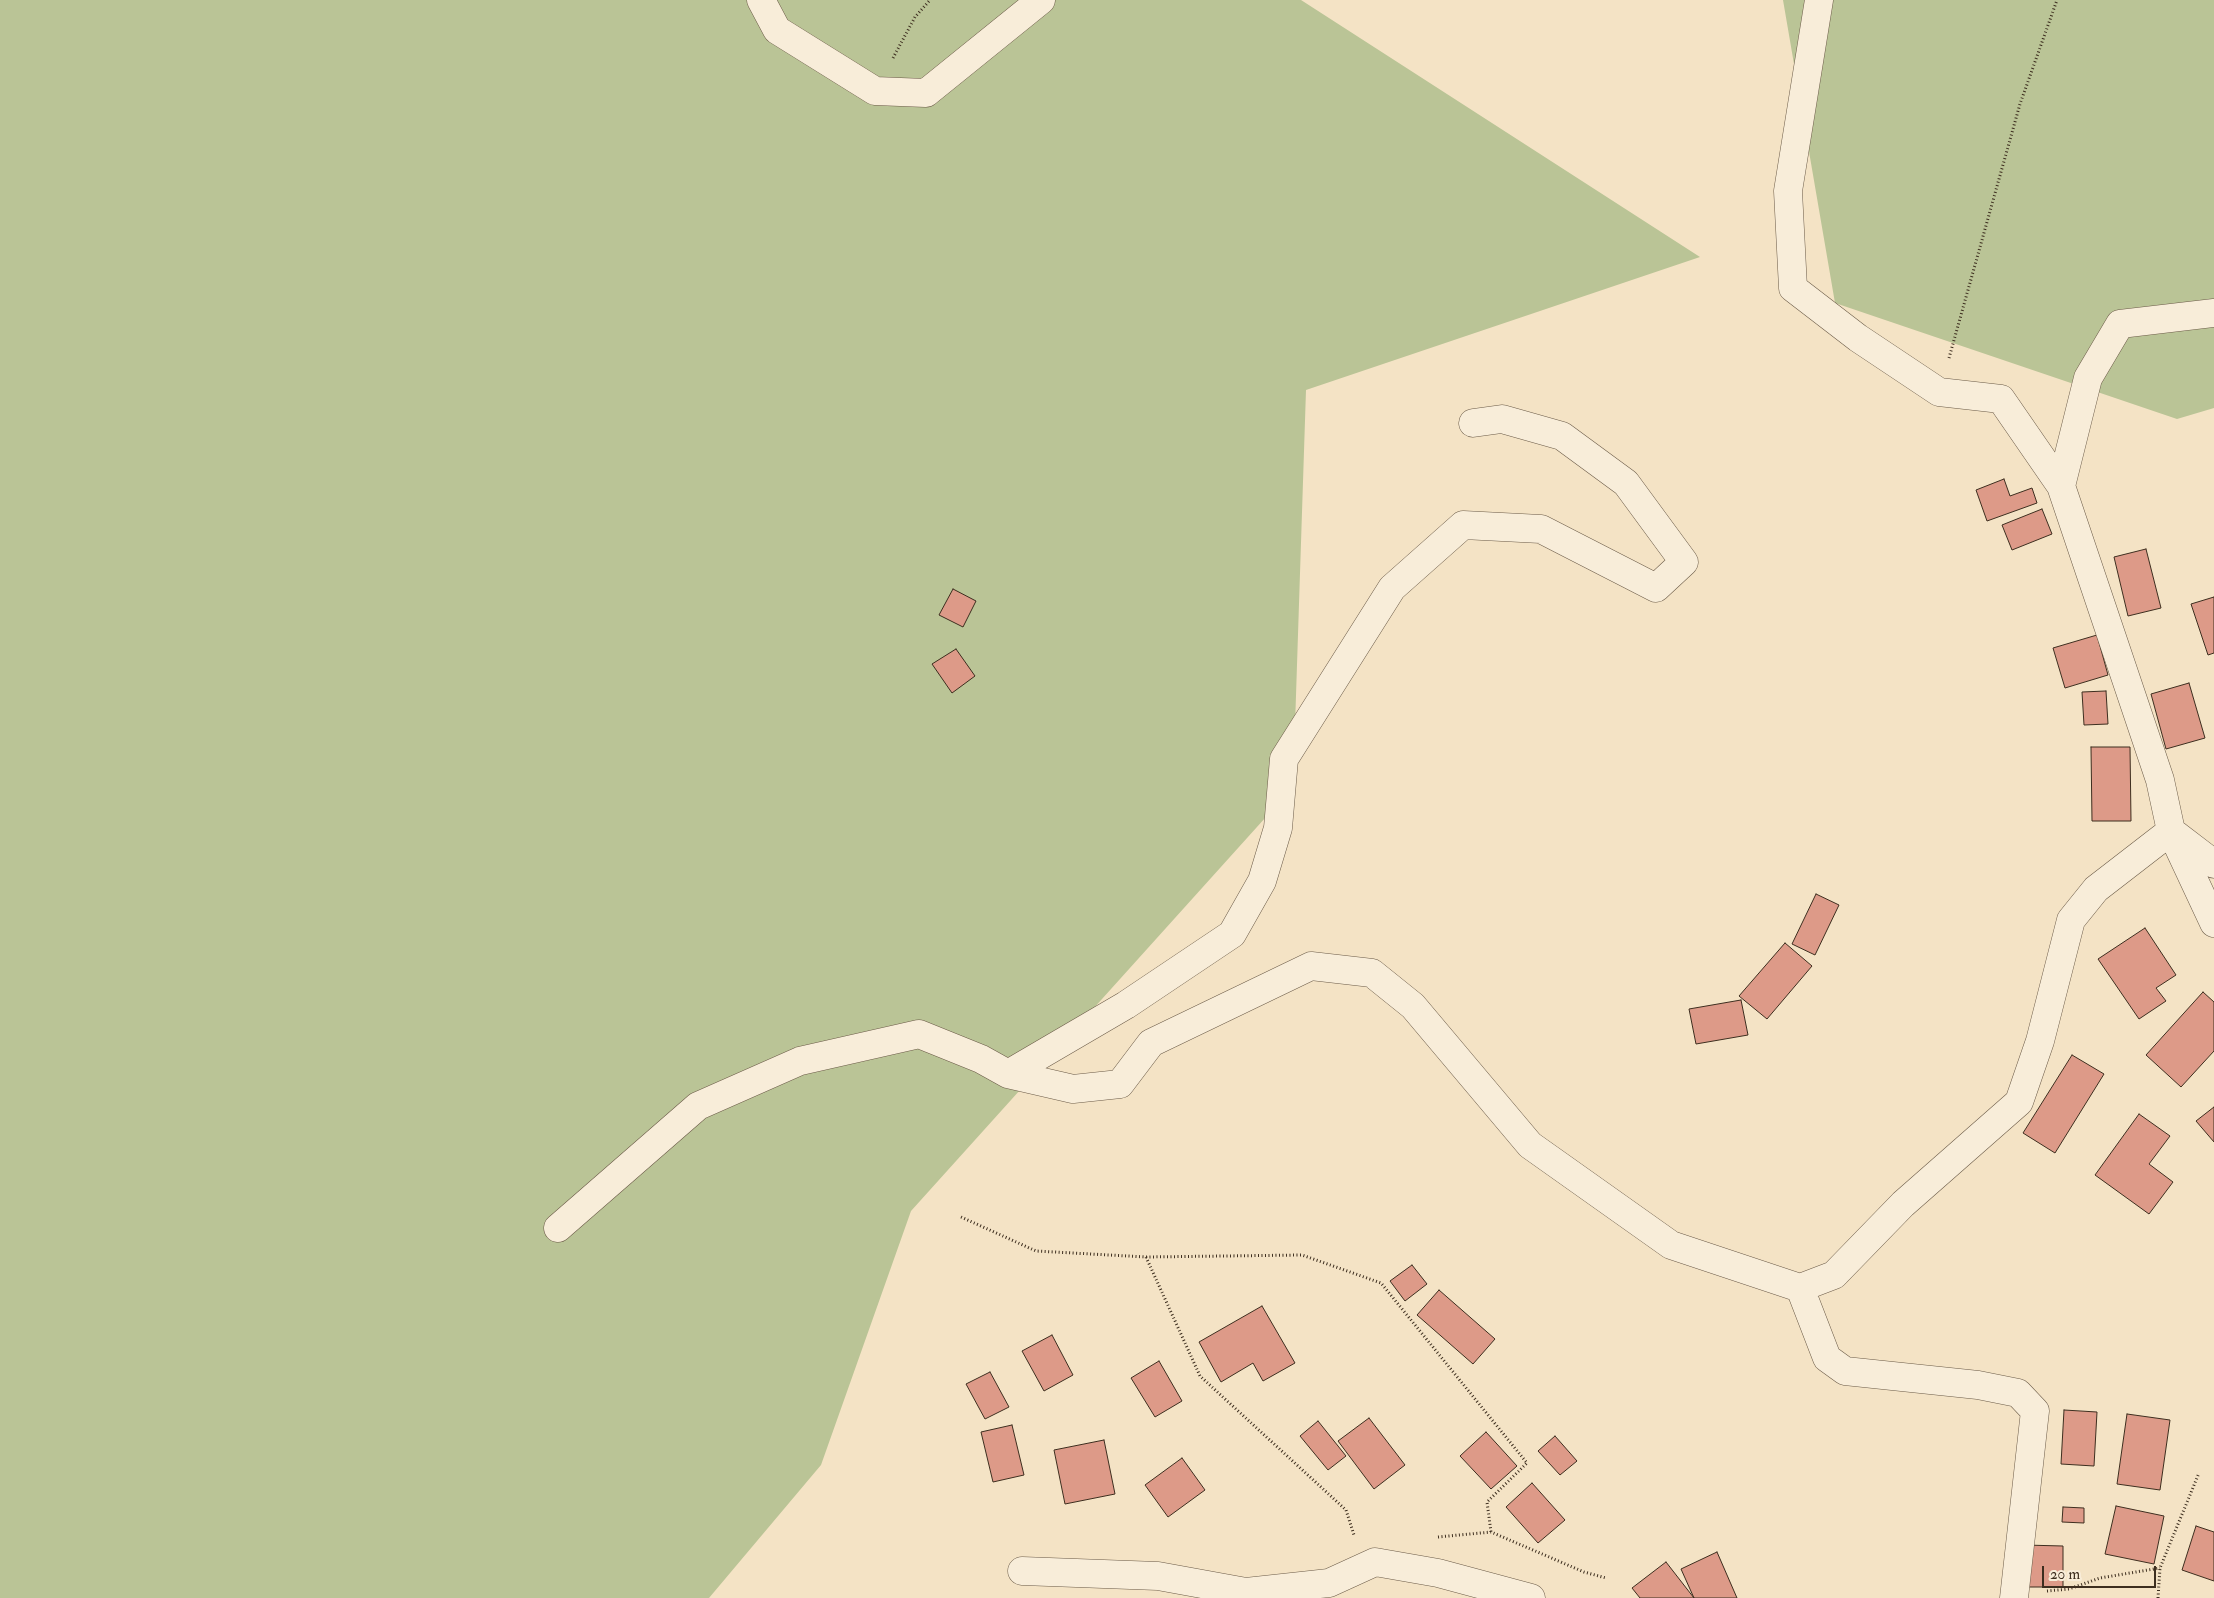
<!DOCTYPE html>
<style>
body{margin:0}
#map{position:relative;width:2214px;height:1598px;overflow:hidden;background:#f4e3c5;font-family:"IM FELL Double Pica",serif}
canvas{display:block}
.scale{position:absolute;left:2042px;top:1566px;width:114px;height:22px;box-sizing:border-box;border:2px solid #3d2e1f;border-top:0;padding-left:6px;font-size:15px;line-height:18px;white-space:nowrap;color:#3d2e1f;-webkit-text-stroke:4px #f8edd9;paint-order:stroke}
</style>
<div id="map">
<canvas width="2214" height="1598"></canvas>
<div class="scale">20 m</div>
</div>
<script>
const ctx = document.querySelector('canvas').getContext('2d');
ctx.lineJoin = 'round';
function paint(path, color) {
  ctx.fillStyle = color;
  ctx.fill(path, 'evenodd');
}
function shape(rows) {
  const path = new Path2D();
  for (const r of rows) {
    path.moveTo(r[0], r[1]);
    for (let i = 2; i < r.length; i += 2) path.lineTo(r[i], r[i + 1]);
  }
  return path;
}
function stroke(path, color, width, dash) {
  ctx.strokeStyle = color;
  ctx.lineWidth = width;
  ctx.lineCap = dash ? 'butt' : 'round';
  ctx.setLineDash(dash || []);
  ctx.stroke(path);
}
paint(shape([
 [0,0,1301,0,1700,257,1306,390,1293,787,911,1211,821,1465,709,1598,0,1598],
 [1783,0,2214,0,2214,408,2177,419,1835,303]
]), '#bac496');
const building = shape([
 [2004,479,2010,496,2032,488,2037,503,1987,521,1976,490,2004,479],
 [2042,509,2052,534,2012,550,2002,525,2042,509],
 [2146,549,2161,608,2128,616,2114,557,2146,549],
 [953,589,976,601,963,627,939,615,953,589],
 [2214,597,2214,653,2208,655,2191,604,2214,597],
 [2097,635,2108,675,2065,688,2053,648,2097,635],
 [956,649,975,676,952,693,932,664,956,649],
 [2189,683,2205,738,2166,749,2151,694,2189,683],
 [2106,691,2108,724,2084,725,2082,692,2106,691],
 [2091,747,2130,747,2131,821,2092,821,2091,747],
 [1816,894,1839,905,1815,955,1792,944,1816,894],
 [2145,928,2176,975,2156,988,2166,1001,2139,1019,2098,959,2145,928],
 [1785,943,1812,966,1767,1019,1739,996,1785,943],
 [2203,992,2214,1002,2214,1051,2181,1087,2146,1055,2203,992],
 [1741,1000,1748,1035,1696,1044,1689,1009,1741,1000],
 [2072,1055,2104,1074,2055,1153,2023,1133,2072,1055],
 [2214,1107,2214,1142,2196,1121,2214,1107],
 [2139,1114,2170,1136,2149,1164,2173,1182,2149,1214,2095,1175,2139,1114],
 [1412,1265,1427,1284,1405,1301,1390,1281,1412,1265],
 [1439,1290,1495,1339,1473,1364,1417,1315,1439,1290],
 [1262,1306,1295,1363,1263,1381,1253,1363,1221,1382,1199,1342,1262,1306],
 [1052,1335,1073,1375,1044,1391,1022,1351,1052,1335],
 [1159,1361,1182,1401,1155,1417,1131,1378,1159,1361],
 [990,1372,1009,1407,985,1419,966,1384,990,1372],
 [2064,1410,2097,1412,2094,1466,2061,1464,2064,1410],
 [2127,1414,2170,1420,2160,1490,2117,1484,2127,1414],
 [1369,1418,1405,1465,1374,1489,1338,1441,1369,1418],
 [1318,1421,1346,1456,1328,1470,1300,1436,1318,1421],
 [1012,1425,1024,1475,993,1482,981,1432,1012,1425],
 [1486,1432,1517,1466,1491,1489,1460,1456,1486,1432],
 [1555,1436,1577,1461,1560,1475,1538,1451,1555,1436],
 [1104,1440,1115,1494,1065,1504,1054,1450,1104,1440],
 [1182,1458,1205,1490,1168,1517,1145,1485,1182,1458],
 [1532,1483,1565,1520,1538,1543,1506,1507,1532,1483],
 [2116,1506,2164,1516,2154,1564,2105,1554,2116,1506],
 [2063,1507,2084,1508,2084,1523,2062,1522,2063,1507],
 [2196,1526,2214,1532,2214,1581,2182,1570,2196,1526],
 [2024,1545,2063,1546,2063,1587,2023,1587,2024,1545],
 [1717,1552,1737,1598,1694,1598,1681,1569,1717,1552],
 [1666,1562,1694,1598,1640,1598,1632,1588,1666,1562]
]);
paint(building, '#dd9a88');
stroke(building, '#3d2e1f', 1);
const minor = shape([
 [761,0,777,30,875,91,926,93,1041,0],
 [1819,0,1788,191,1793,288,1858,338,1939,392,2001,399,2061,486,2160,780,2171,831,2214,923],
 [2061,486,2088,378,2120,324,2214,313],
 [1008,1074,1073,1089,1120,1084,1151,1043,1311,966,1372,973,1413,1006,1530,1145,1671,1245,1800,1288,1834,1275,1903,1204,2019,1102,2040,1041,2071,920,2096,889,2171,831,2214,864],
 [558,1228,698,1106,800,1061,919,1034,981,1059,1008,1074,1126,1005,1232,934,1262,881,1278,828,1284,759,1392,588,1463,525,1541,529,1656,588,1684,562,1626,483,1562,436,1502,419,1473,423],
 [1800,1288,1827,1358,1845,1371,1978,1385,2018,1393,2035,1411,2014,1598],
 [1022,1571,1158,1576,1246,1592,1329,1583,1375,1562,1438,1573,1531,1598]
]);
stroke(minor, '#6b5b48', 29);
stroke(shape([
 [893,58,915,17,930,0],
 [1949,358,2020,104,2057,0],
 [961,1217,1036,1251,1146,1257,1302,1255,1381,1283,1527,1463,1487,1502,1491,1532],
 [1146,1257,1200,1376,1346,1510,1354,1535],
 [1438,1537,1491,1532,1584,1572,1606,1578],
 [2047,1591,2069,1589,2100,1578,2160,1568],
 [2158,1598,2160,1568,2199,1473]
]), '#3d2e1f', 3, [1, 2.5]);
stroke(minor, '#f8edd9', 28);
</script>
